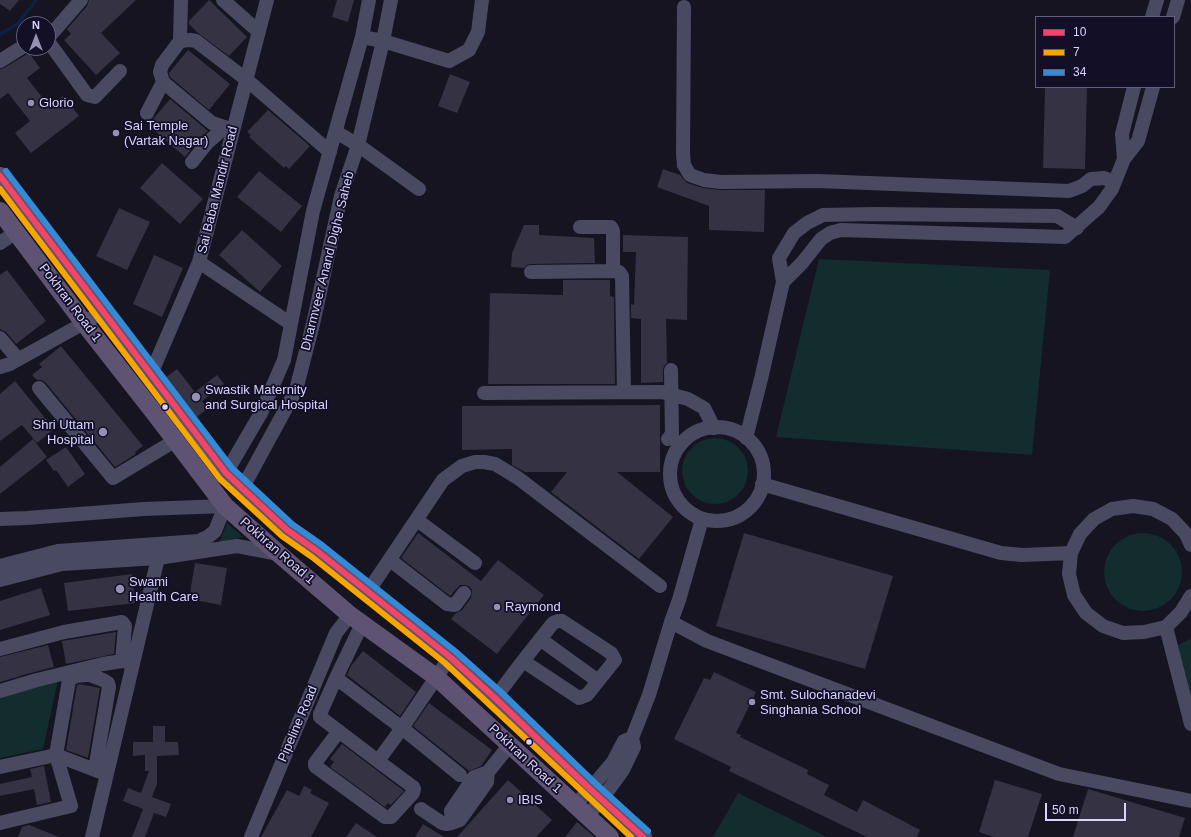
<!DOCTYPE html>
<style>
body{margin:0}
#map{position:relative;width:1191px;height:837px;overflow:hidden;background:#161421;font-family:Helvetica,sans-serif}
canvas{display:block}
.legend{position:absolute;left:1035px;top:16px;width:140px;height:72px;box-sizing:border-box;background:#130f26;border:1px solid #625e7d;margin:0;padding:5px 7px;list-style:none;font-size:12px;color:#d9d4ff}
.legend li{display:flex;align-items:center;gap:8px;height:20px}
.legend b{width:20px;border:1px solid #625e7d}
.north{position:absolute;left:16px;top:16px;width:40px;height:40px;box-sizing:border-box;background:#130f26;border:1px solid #625e7d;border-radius:50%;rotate:0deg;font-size:11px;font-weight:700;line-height:16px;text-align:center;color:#d9d4ff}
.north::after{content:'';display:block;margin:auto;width:14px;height:18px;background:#9591b1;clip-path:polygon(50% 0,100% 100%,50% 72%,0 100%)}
.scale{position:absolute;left:1045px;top:803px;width:81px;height:18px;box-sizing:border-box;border:2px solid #d9d4ff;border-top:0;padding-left:5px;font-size:12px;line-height:14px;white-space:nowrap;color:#d9d4ff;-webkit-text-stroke:3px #130f26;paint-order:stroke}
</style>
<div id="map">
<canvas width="1191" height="837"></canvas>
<ul class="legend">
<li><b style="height:5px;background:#f34667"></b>10</li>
<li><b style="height:5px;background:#f7a600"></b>7</li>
<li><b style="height:5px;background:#338bd7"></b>34</li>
</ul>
<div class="north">N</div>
<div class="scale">50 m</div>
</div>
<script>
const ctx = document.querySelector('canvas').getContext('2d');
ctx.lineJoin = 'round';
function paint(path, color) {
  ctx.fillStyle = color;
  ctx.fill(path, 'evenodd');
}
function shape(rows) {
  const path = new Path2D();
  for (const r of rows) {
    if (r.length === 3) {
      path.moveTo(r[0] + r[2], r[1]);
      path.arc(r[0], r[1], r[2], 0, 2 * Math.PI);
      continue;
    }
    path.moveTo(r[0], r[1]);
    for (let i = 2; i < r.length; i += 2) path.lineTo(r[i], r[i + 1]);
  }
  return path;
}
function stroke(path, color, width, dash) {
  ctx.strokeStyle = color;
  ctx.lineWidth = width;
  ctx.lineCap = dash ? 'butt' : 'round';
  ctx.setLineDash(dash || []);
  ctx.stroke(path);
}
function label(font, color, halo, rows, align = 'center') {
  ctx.font = font + ' Helvetica,sans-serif';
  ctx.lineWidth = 3.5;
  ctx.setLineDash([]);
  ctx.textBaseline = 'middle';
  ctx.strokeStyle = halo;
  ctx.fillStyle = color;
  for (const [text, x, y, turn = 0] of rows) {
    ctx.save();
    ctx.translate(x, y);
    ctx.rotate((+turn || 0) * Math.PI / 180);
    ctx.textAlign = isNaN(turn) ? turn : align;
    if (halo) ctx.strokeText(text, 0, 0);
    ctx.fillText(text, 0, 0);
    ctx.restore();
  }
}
paint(shape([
 [819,259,1050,270,1032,455,776,437],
 [715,471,33],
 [227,523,243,537,219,543],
 [1143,572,39],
 [1191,639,1191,706,1178,645],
 [58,680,43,749,0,758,0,697],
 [738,793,827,837,713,837]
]), '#132c2d');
stroke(shape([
 [0,34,18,24,36,0]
]), '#0d2144', 3.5);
paint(shape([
 [0,0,19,0,10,11,0,4],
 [89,0,136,0,101,33,120,53,96,75,64,40,71,34,67,29,87,6],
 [209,0,247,37,229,56,198,33,189,24,189,21],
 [337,0,354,0,348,22,332,17],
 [188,50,230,84,209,110,170,77,169,73],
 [29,53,40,68,27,78,49,106,63,96,79,116,31,153,15,133,30,121,8,93,0,99,0,69,4,68],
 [450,74,470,82,457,113,438,106],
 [1045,87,1087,87,1085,169,1043,168],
 [170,99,208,131,200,138,185,157,148,125],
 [268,110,310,146,289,169,286,166,284,168,249,137,251,135,247,132],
 [162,163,203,199,180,224,140,188],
 [663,169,680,175,687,183,703,188,721,190,765,190,764,232,709,230,709,206,657,187],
 [259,171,302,206,281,232,237,197],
 [119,208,150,222,127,270,96,256],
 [524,225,539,225,539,235,594,238,595,263,531,264,527,265,524,268,511,267,512,253],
 [242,230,282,266,260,292,219,255],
 [623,235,688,237,687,320,666,319,667,363,664,366,663,370,663,382,641,383,641,319,631,318,631,304,634,305,636,252,623,252],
 [154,255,183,268,162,317,133,304],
 [7,270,46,321,16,344,6,332,0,329,0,275],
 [563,280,610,280,610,296,614,297,615,384,488,384,490,293,563,295],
 [61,346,143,446,135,452,136,454,115,467,46,383,42,380,37,380,32,375,42,367,39,364],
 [177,369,195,392,217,375,224,384,202,401,208,408,197,417,166,377],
 [15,381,54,429,37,443,22,425,0,441,0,394],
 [660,405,660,472,617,472,673,517,639,559,551,492,567,472,525,472,512,465,512,449,462,450,462,406],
 [33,439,47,457,0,494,0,467],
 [66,447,85,474,68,487,56,470,54,471,46,460],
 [418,533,481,581,498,560,544,595,497,654,451,619,456,613,462,610,471,598,472,590,469,586,465,585,460,585,450,596,401,558],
 [744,533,893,576,865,669,716,626],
 [195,563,227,568,221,605,189,599],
 [132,574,135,603,68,611,64,583],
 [41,588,50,615,0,630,0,601],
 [116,632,114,654,66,664,62,641],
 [48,645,54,667,19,676,21,676,0,682,0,657],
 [363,651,416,692,400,716,347,675,351,666],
 [714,672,756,692,736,733,741,735,740,737,808,770,807,774,829,785,824,795,857,812,863,800,920,830,917,837,867,837,729,771,731,767,674,739,704,678,710,680],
 [79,684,100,688,88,758,66,750,77,685],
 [429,703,492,750,481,766,469,771,413,726],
 [153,726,165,726,165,742,178,742,179,755,157,756,157,784,152,797,171,804,166,817,154,813,145,837,132,837,143,809,123,801,128,788,141,793,149,771,145,771,145,755,133,756,133,742,153,742],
 [342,744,404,791,391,805,388,803,385,807,330,767,334,762,330,759],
 [44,766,51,802,37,805,34,789,0,796,0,784,32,777,30,769],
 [508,780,552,820,536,837,457,837],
 [995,780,1042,794,1028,837,994,837,979,832],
 [304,786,312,790,310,793,329,803,311,837,261,837,287,790,299,796],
 [1088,789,1185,818,1179,837,1073,837],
 [577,822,590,833,594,837,565,837],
 [356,823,377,837,346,837],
 [423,824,444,837,415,837],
 [29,825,59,837,18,837,22,827]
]), '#343243');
stroke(shape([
 [223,0,259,32],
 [684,7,683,154,684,165,690,175,704,180,721,182,818,181,1069,191,1082,186,1091,179,1104,178,1114,182],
 [1152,17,1157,0],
 [1173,17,1178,0],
 [362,37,383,41,449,61,469,50,478,32,482,0],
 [48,38,81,0],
 [48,41,87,95,95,97,120,71],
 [180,41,181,0],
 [0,61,24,46],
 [147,113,163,82],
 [233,130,212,123,163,82,160,72,162,65,180,41,190,40,196,41,247,80,330,152],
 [336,132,358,145,419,189],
 [1124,159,1122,134,1134,87],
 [192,162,207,143,224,128],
 [580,227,611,227,613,231,613,271,619,272,622,276,624,392],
 [0,243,16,232],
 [199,262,291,324],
 [531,272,613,271],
 [783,282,802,263,821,239,830,233,841,230,1065,237,1099,207,1112,189,1124,159,1138,141,1153,87],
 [0,338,18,359],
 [0,367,10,364,84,323,103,311],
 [151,374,199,262,267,0],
 [39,388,113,478,176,440],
 [484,393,662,392,688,399,704,408,714,428],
 [717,474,47],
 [746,438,761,379,783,282,779,258,794,233,807,223,823,215,873,214,1057,216,1077,228],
 [668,439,672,434,671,370],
 [226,473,261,413,284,360,313,211,362,37,369,0],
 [762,484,1001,553,1022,555,1071,553],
 [242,489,296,390,313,324,341,196,358,145,383,41,391,0],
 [0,519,27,518,144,509,225,506,215,531,209,536,199,541,58,551,0,566],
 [417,520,475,563],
 [1191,545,1186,534,1172,519,1153,509,1133,506,1112,509,1094,519,1080,534,1071,553,1069,574,1074,595,1086,613,1103,626,1123,633,1144,632,1166,627,1181,612,1191,596],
 [390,560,447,604,455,605,464,593],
 [0,580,62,564,158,558,237,546,279,554],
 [367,593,443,480,462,466,475,462,484,462,495,464,518,478,660,586],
 [671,622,707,641,1059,774,1191,801],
 [1166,627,1191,724],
 [540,639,598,681],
 [0,649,64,632,122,622,125,626,122,661],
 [336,678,362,624],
 [0,691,37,680,103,664,122,661,131,663],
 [495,698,523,661,553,623,558,621,562,621,611,653,615,660,587,695,579,698,523,661],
 [339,731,315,763,315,766,385,817,391,817,413,793,414,789,413,787,378,761,402,728,450,657],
 [378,761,320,717,320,714,336,678,402,728,460,775],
 [0,767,56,755,103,773],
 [488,772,487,782,460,820,452,823,451,811,474,777,488,772],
 [488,772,509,746],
 [575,805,590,789,613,762,624,741,632,738],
 [421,809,442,823,446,824,452,823],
 [587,816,602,799,623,770,634,747,632,738,649,695,671,622,679,600,702,519],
 [0,823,71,806,56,755,69,680,76,676,85,675,90,675,103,680,108,683,109,687,95,770],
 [92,837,158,558,159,544],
 [251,837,336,633,350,615]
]), '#4a4962', 14);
stroke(shape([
 [0,176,226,473,242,489,287,530,317,551,450,657,495,698,590,789,643,837],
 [0,211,84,323,156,415,225,506,279,554,350,615,436,677,610,837]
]), '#5e5373', 18);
stroke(shape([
 [0,176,226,473,287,530,317,551,450,657,495,698,590,789,643,837]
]), '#f34667', 6);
stroke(shape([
 [0,189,220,479,282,536,312,557,445,663,631,837]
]), '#f7a600', 6);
stroke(shape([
 [6,171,232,468,292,524,322,545,455,651,501,692,595,783,648,831]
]), '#338bd7', 6);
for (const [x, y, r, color] of [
 [31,103,4,"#9591b1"],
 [116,133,4,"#9591b1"],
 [196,397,5,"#9591b1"],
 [165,407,3.5,"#d9d4ff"],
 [103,432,5,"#9591b1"],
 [120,589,5,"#9591b1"],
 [497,607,4,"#9591b1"],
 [752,702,4,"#9591b1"],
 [529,742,3.5,"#d9d4ff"],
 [510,800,4,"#9591b1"]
]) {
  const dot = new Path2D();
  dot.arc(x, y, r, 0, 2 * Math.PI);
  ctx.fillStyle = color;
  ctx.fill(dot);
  stroke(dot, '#130f26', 1.5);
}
label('13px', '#d9d4ff', '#130f26', [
 ["Glorio",39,103],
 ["Sai Temple",124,126],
 ["(Vartak Nagar)",124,141],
 ["Swastik Maternity",205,390],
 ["and Surgical Hospital",205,405],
 ["Shri Uttam",94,425,"right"],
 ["Hospital",94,440,"right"],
 ["Swami",129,582],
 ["Health Care",129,597],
 ["Raymond",505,607],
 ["Smt. Sulochanadevi",760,695],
 ["Singhania School",760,710],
 ["IBIS",518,800]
], 'left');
label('13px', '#d9d4ff', '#130f26', [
 ["Sai Baba Mandir Road",218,190,-76],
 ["Dharmveer Anand Dighe Saheb",328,261,-76],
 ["Pokhran Road 1",70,303,53],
 ["Pokhran Road 1",277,551,41],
 ["Pipeline Road",298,724,-67],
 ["Pokhran Road 1",525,759,43]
]);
</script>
